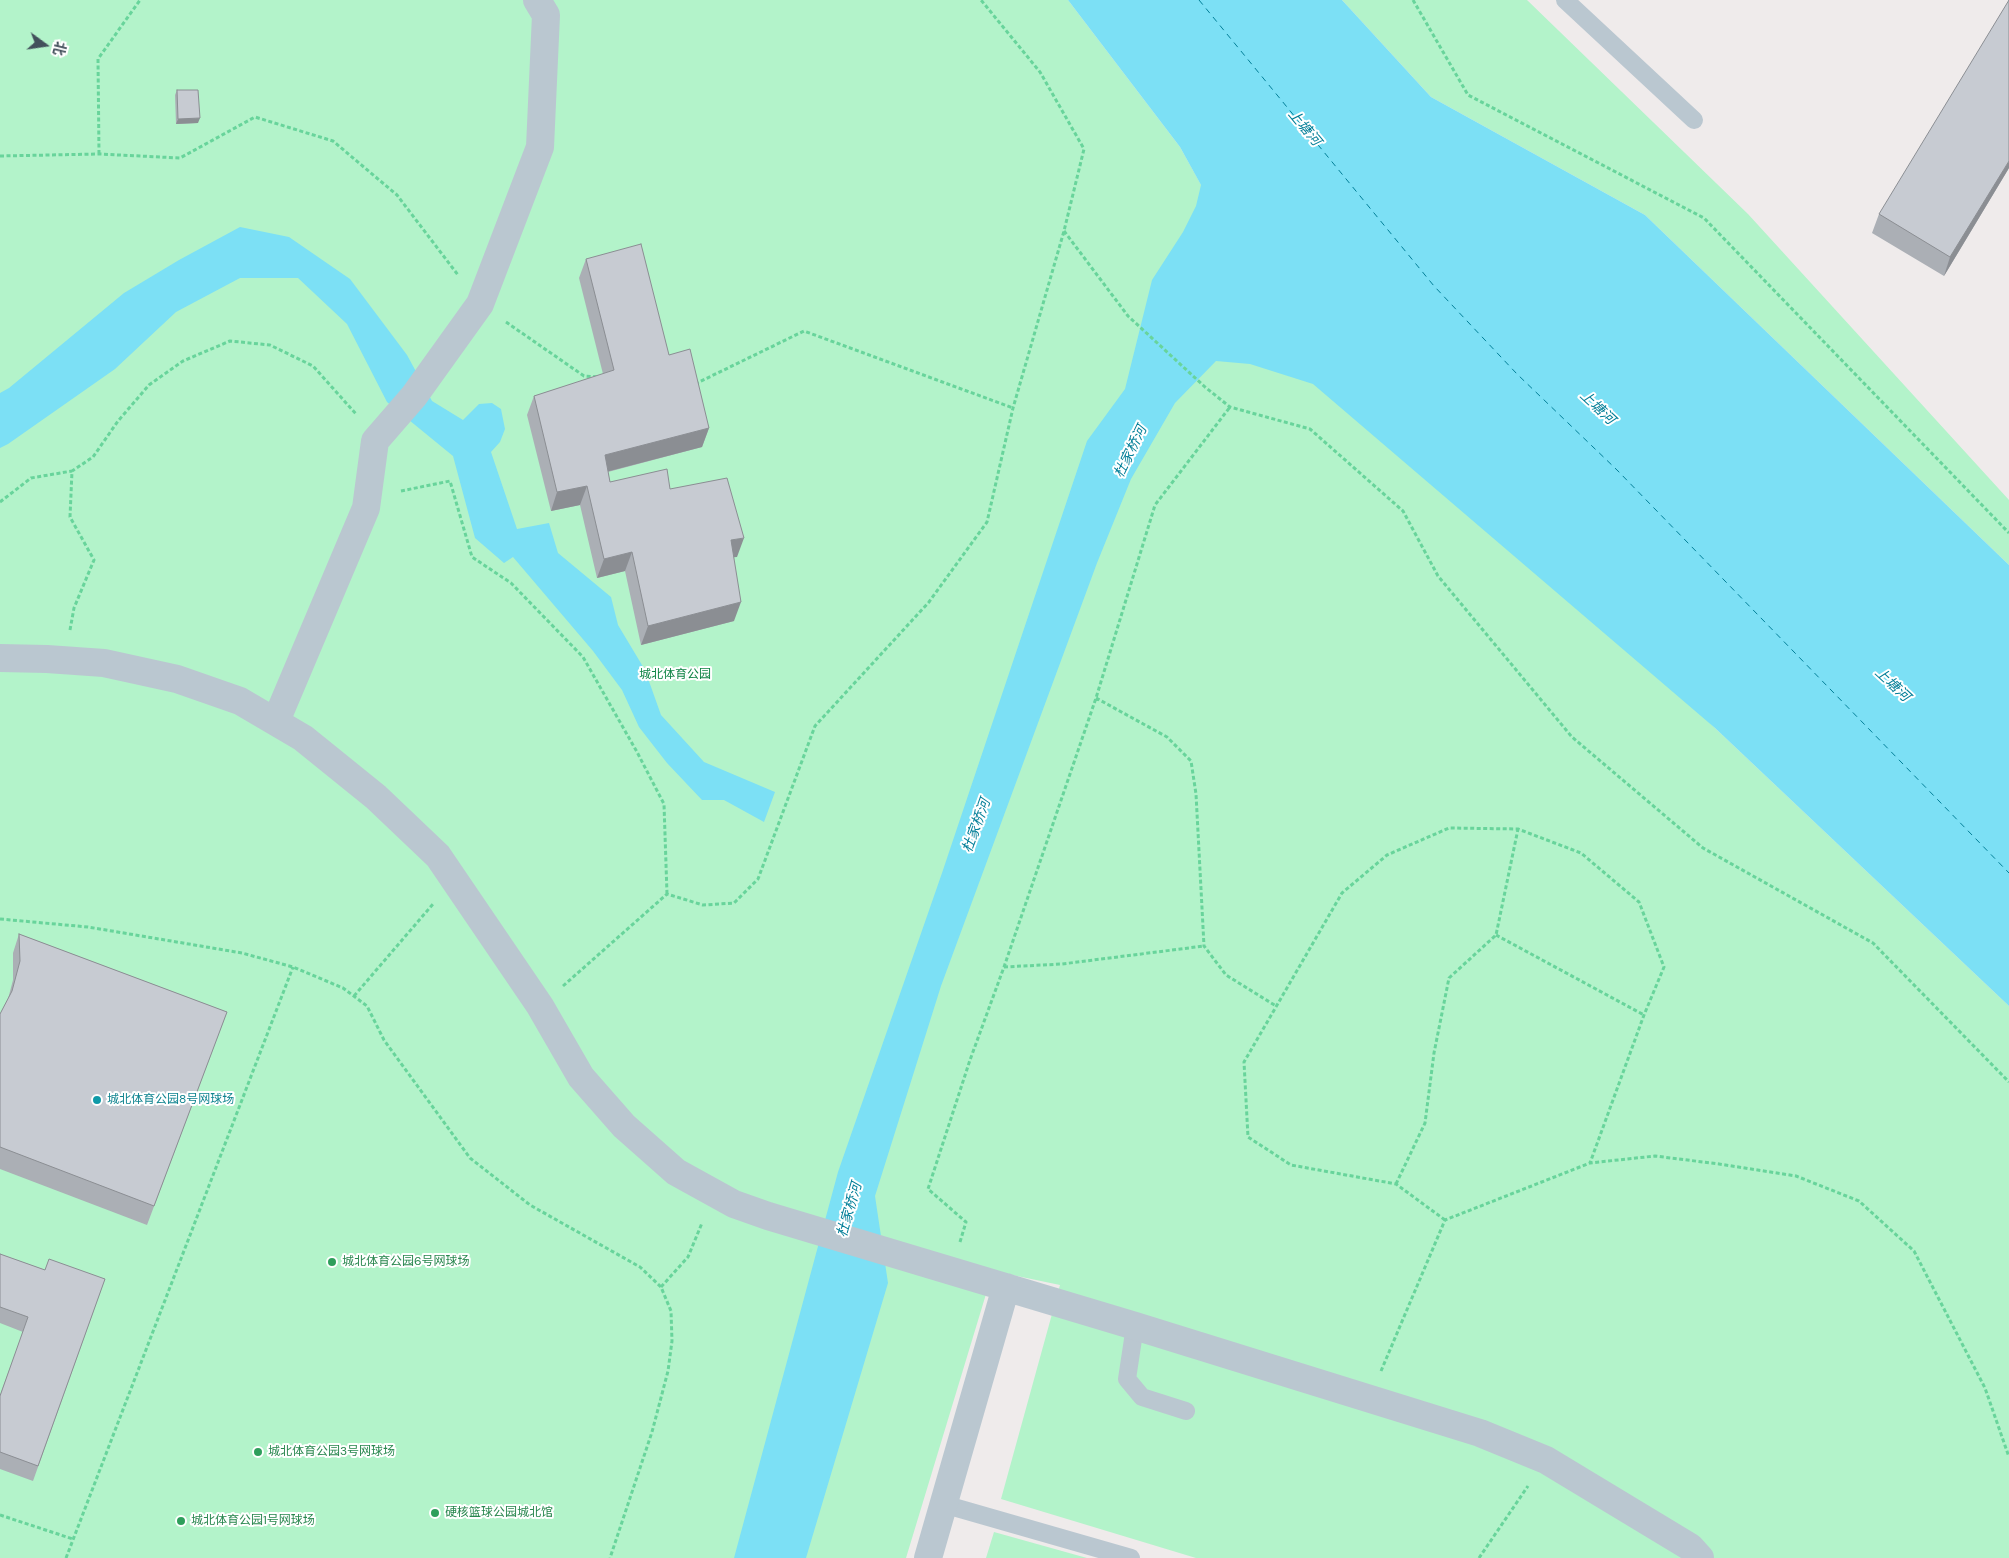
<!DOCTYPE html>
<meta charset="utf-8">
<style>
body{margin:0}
#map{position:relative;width:2009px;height:1558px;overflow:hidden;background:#efebeb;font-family:"DM Sans","Noto Sans SC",sans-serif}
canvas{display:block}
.north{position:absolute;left:20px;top:20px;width:50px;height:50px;-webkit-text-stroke:4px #fff;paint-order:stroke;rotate:104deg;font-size:14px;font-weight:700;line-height:20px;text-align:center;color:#42505b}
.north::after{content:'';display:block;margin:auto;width:18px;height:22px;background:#42505b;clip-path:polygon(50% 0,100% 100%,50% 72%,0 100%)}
</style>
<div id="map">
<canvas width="2009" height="1558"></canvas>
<div class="north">北</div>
</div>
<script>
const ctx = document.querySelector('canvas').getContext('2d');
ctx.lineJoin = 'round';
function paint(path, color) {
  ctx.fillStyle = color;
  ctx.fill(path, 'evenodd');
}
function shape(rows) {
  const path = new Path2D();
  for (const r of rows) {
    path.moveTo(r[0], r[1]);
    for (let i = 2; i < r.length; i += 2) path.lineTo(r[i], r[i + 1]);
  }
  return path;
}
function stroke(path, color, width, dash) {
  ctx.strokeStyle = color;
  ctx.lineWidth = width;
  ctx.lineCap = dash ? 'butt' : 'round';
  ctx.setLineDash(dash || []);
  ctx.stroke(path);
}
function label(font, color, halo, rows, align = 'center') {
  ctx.font = font + ' "DM Sans","Noto Sans SC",sans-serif';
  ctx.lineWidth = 4;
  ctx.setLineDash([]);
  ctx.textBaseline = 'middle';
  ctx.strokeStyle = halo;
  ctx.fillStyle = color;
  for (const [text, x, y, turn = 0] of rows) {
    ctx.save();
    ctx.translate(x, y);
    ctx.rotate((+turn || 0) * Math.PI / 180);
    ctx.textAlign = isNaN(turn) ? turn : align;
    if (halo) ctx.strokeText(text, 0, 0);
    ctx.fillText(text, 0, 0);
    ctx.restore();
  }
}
paint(shape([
 [0,0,1068,0,1180,147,1234,244,1715,728,2009,1006,2009,1558,1196,1558,1001,1499,1060,1285,993,1271,906,1558,0,1558],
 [1342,0,1527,0,1748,214,2009,500,2009,565,1645,215,1431,97],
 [994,1532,1087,1558,986,1558]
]), '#b3f3ca');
paint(shape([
 [1068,0,1342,0,1431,97,1645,215,2009,565,2009,1006,1715,728,1313,384,1250,364,1216,361,1175,403,1131,479,1097,563,941,986,875,1196,888,1283,806,1558,734,1558,838,1172,942,873,1087,441,1125,389,1152,280,1183,232,1196,206,1201,185,1180,147],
 [240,227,289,237,350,279,407,355,432,401,463,420,479,404,492,403,501,409,505,429,500,442,491,452,517,529,549,523,558,553,611,597,618,625,645,670,661,715,704,762,775,792,764,822,724,800,702,800,667,763,639,727,622,690,593,651,513,557,504,563,475,538,453,456,387,402,347,324,298,278,240,278,176,312,115,369,8,444,0,448,0,393,9,388,124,293,179,260]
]), '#7ce0f5');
stroke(shape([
 [1199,0,1434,286,1517,374,1617,470,2009,873]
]), '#037f98', 1, [6, 5]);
stroke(shape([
 [1413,0,1468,95,1704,218,2009,533],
 [99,154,98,59,140,0],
 [0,156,99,154,180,158,255,117,333,141,397,195,458,275],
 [1064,231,1128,316,1205,387,1230,407,1310,429,1403,511,1438,576,1572,737,1703,848,1873,943,2009,1082],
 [506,322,584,376,599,377],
 [695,384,804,331,1013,408],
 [401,491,450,481,472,557,511,583,583,657,637,752,664,804,667,894],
 [0,502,31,478,72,471],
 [70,630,74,608,94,560,70,517,72,471,93,457,118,421,149,385,183,361,230,341,270,345,313,366,356,414],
 [1096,698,1167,737,1191,761,1196,794,1204,946,1226,975,1276,1006],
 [0,919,88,927,242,953,293,967,343,988,367,1006,384,1040,470,1158,530,1205,640,1267,661,1287,671,1311,672,1341,668,1371,652,1432,610,1558],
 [1496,935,1644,1015],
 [1004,967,1062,964,1204,946],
 [563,986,667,894,703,905,734,903,758,879,815,726,929,602,987,522,1013,408,1064,231,1084,149,1040,72,981,0],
 [354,996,433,904],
 [1396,1184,1425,1123,1434,1053,1449,978,1496,935,1518,829],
 [1445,1220,1396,1184,1291,1165,1248,1137,1244,1062,1342,893,1387,855,1449,828,1518,829,1581,853,1639,902,1664,967,1644,1015,1590,1163],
 [960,1242,966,1222,928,1189,970,1060,1004,967,1096,698,1155,505,1230,407],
 [661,1287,688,1257,702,1223],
 [1381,1371,1445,1220,1590,1163,1655,1156,1719,1164,1796,1176,1859,1201,1914,1251,1985,1388,2009,1457],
 [0,1515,73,1539],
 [66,1558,293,967],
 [1479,1558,1528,1486]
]), '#68d49b', 3, [4, 2.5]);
stroke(shape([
 [1565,0,1694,120],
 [1135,1326,1127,1379,1142,1397,1186,1411],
 [943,1504,1131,1558]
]), '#bac7d0', 18);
stroke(shape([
 [0,658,47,659,104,663,177,679,240,701,303,738,376,797,438,856,540,1006,581,1077,624,1126,676,1172,734,1204,768,1216,1135,1326,1480,1433,1546,1460,1690,1547,1700,1558],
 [276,721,366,508,375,441,414,396,480,304,540,147,546,15,537,0],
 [928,1558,1006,1287]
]), '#bac7d0', 28);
paint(shape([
 [177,90,198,123,176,124,175,95],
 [2009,168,1944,276,1872,233,1879,214],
 [586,259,669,355,709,428,702,447,608,472,610,482,670,489,737,557,734,557,734,621,641,645,625,571,597,578,580,505,551,511,527,415,534,396,603,374,579,278],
 [19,934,227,1012,147,1225,0,1169,0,1014,8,999,13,980,13,953],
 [0,1254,45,1270,105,1279,33,1481,0,1469,0,1395,23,1332,0,1323]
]), '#abafb5');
paint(shape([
 [200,118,198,123,176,124,178,119],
 [2009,161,2009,168,1944,276,1950,257],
 [709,428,702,447,598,474,605,455],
 [587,486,580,505,551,511,557,492],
 [744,538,737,557,724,558,731,540],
 [632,552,625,571,597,578,604,559],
 [741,602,734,621,641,645,648,626]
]), '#8b8e93');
const building = shape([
 [2009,0,2009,161,1950,257,1879,214,2009,0],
 [177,90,198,90,200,118,178,119,177,90],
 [641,244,669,355,690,349,709,428,605,455,610,482,667,469,670,489,727,478,744,538,731,540,741,602,648,626,632,552,604,559,587,486,557,492,534,396,614,370,586,259,641,244],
 [19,934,227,1012,154,1206,0,1147,0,1014,12,991,20,961,19,934],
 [0,1254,45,1270,49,1259,105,1279,38,1466,0,1452,0,1396,28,1317,0,1307,0,1254]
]);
paint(building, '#c7cbd2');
stroke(building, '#8b8e93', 1);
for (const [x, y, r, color] of [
 [97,1100,5,"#0f9aa8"],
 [332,1262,5,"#2e9e5b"],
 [258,1452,5,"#2e9e5b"],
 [435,1513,5,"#2e9e5b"],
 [181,1521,5,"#2e9e5b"]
]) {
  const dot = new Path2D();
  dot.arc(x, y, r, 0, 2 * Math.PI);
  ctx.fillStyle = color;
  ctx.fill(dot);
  stroke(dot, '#fff', 2);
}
label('12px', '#0d8343', '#fff', [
 ["城北体育公园",675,675]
]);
label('12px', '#0d838f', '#fff', [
 ["城北体育公园8号网球场",107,1100]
], 'left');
label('12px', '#27864d', '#fff', [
 ["城北体育公园6号网球场",342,1262],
 ["城北体育公园3号网球场",268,1452],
 ["硬核篮球公园城北馆",445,1513],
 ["城北体育公园1号网球场",191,1521]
], 'left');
label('italic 14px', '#037f98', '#fff', [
 ["上塘河",1304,128,50],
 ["上塘河",1597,408,43],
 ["杜家桥河",1131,452,-64],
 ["上塘河",1892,685,43],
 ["杜家桥河",977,826,-70],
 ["杜家桥河",850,1210,-74]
]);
</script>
